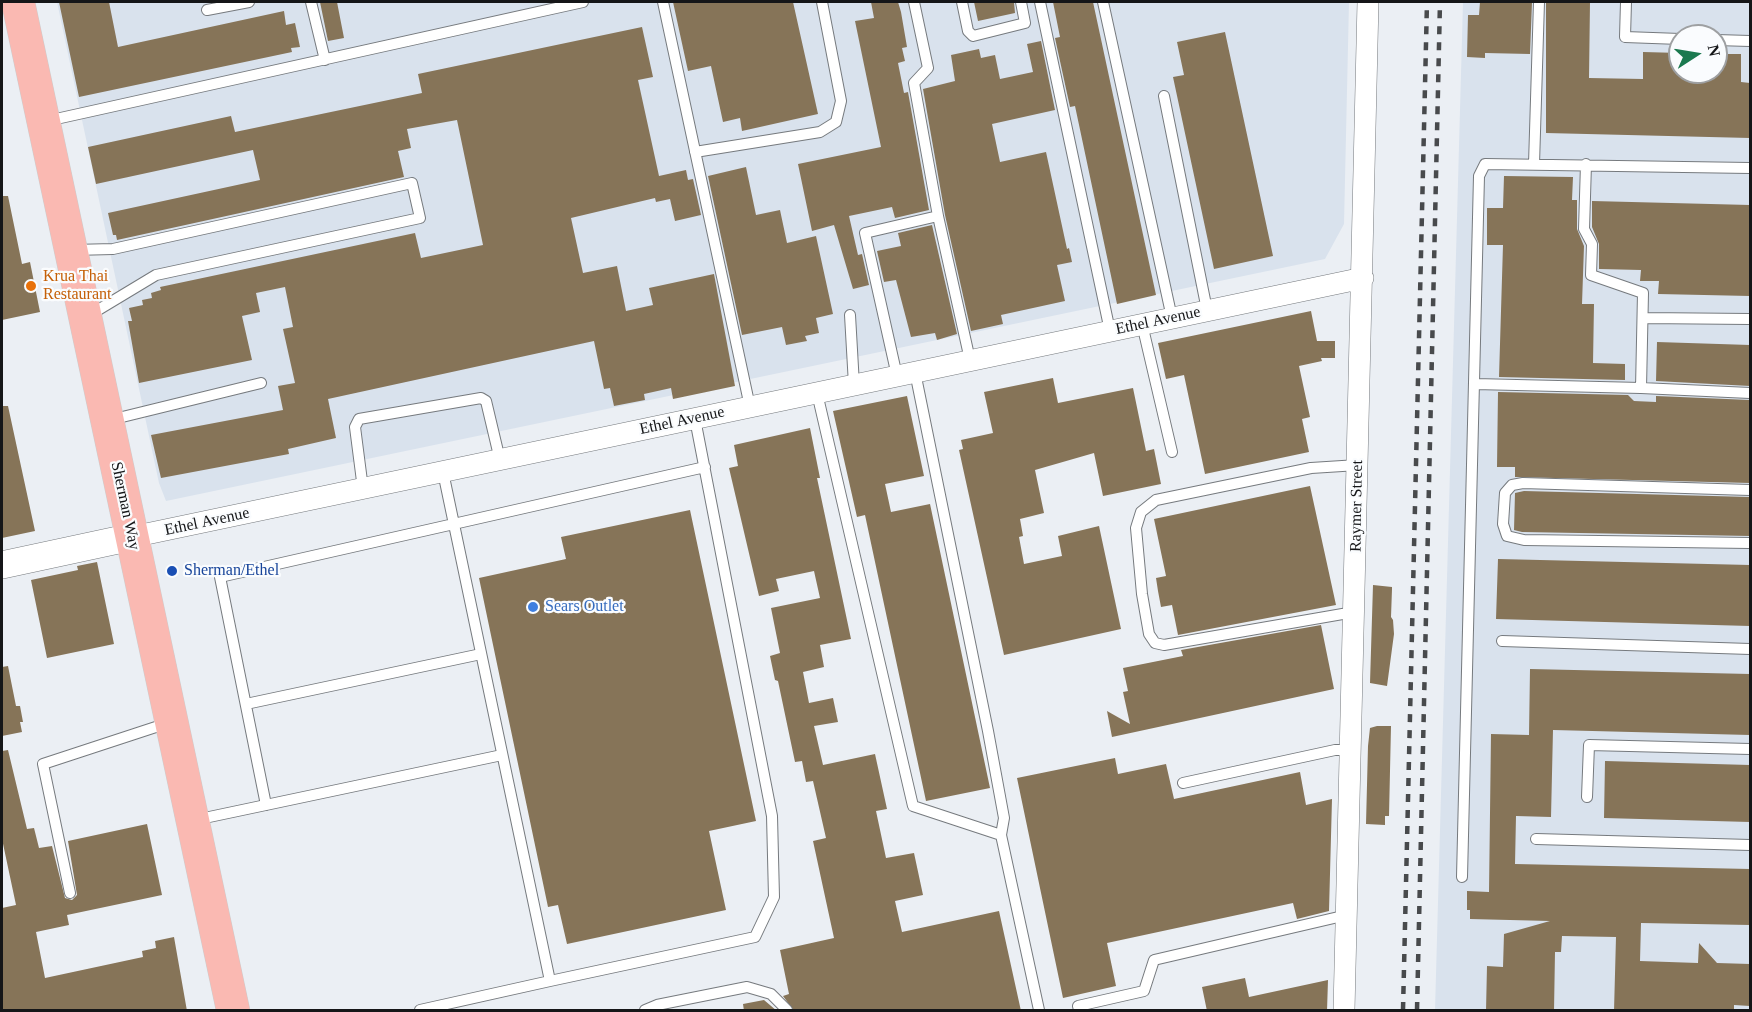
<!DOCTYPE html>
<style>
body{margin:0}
#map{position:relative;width:1752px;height:1012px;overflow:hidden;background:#ebeff4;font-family:Georgia,serif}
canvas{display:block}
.frame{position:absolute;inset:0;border:3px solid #151618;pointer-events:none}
.north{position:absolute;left:1668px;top:24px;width:60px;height:60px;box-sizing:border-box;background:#fafcfe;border:2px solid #9ea0a2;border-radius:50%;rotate:78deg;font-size:16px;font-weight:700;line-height:24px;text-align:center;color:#151618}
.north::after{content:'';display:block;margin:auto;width:21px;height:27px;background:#1b794f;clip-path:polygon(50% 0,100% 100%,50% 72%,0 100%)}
</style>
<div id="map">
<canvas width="1752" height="1012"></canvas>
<div class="frame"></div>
<div class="north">N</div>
</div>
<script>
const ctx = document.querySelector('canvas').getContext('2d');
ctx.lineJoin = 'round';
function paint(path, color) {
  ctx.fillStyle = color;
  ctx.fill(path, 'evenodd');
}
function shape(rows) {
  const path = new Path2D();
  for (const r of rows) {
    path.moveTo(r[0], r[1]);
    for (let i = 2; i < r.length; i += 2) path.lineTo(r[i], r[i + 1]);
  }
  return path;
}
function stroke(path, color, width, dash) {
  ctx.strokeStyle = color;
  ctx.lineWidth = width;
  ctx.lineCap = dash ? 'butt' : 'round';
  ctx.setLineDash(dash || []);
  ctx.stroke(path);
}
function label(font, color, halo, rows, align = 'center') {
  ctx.font = font + ' Georgia,serif';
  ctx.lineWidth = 4.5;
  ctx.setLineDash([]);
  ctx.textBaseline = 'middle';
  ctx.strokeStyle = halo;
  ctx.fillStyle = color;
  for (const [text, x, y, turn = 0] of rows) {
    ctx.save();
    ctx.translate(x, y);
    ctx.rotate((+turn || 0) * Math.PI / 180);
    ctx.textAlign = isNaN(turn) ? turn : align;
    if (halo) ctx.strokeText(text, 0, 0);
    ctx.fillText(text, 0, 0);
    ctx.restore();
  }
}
paint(shape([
 [57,2,1349,2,1344,224,1325,259,166,501,159,483],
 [1463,2,1750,2,1750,1010,1435,1010],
 [1680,36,1716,36,1716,72,1680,72]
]), '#d9e2ed');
paint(shape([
 [59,2,109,2,118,47,284,11,286,25,295,23,300,47,291,48,292,52,79,97],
 [320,2,337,2,344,38,328,41],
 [673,2,793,2,818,114,742,131,740,118,723,122,711,66,688,71],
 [871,2,898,2,901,12,907,47,902,48,905,61,898,63,904,93,908,92,929,210,895,218,892,207,849,216,858,255,862,254,869,285,853,289,834,225,812,231,798,164,881,147,855,21,874,18],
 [974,2,1014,2,1015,13,978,21],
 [1053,2,1093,2,1156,295,1117,304,1075,106,1070,107,1055,38,1060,37],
 [1480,2,1532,2,1530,54,1485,53,1485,58,1467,57,1468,15,1479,15],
 [1546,2,1590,2,1589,78,1643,79,1643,52,1680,53,1680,72,1716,72,1716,54,1741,54,1741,82,1750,83,1750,138,1546,133],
 [642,27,653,77,638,80,659,176,686,170,688,180,693,179,701,215,675,221,670,199,656,202,655,198,571,218,583,273,617,266,626,311,653,305,649,288,714,274,735,386,673,399,671,388,644,394,645,400,614,406,610,388,604,389,594,341,328,399,336,438,288,449,289,454,161,478,151,435,283,410,278,386,295,383,283,329,293,327,285,287,256,293,260,312,242,316,252,360,139,383,128,321,132,321,129,308,143,305,142,300,152,298,151,293,161,290,160,287,415,233,421,258,483,245,457,120,407,129,411,148,398,151,404,177,117,240,116,235,113,235,108,213,260,180,253,150,96,184,88,147,231,116,235,132,422,93,418,74],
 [1225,32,1273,256,1214,269,1173,77,1184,75,1177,42],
 [1041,41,1055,110,992,124,1000,162,1046,152,1067,249,1069,248,1072,262,1057,265,1065,301,1001,315,1003,324,971,331,945,215,923,89,955,81,951,55,979,49,981,58,995,55,1000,79,1033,72,1027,44],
 [746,167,756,215,780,210,787,243,816,236,833,314,816,318,819,333,805,336,807,341,786,345,782,327,742,335,708,176],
 [1504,176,1573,177,1572,200,1577,200,1577,229,1584,246,1582,304,1594,304,1593,363,1625,364,1625,380,1499,377,1503,245,1487,245,1487,208,1503,208],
 [2,196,8,196,22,264,30,262,40,312,2,320],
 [1592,201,1750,205,1750,296,1658,294,1659,281,1640,281,1641,270,1599,269,1599,244,1592,227],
 [932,225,957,334,937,340,935,333,911,337,896,280,884,282,877,251,901,246,898,233],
 [1311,311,1317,341,1335,341,1335,358,1321,358,1322,361,1299,366,1310,417,1302,419,1309,452,1205,474,1184,375,1166,379,1158,343],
 [1657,342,1750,345,1750,386,1656,381],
 [1053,378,1058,403,1133,388,1146,451,1154,449,1161,484,1103,496,1094,453,1035,470,1044,513,1020,519,1023,536,1019,537,1024,564,1062,556,1058,536,1099,526,1121,629,1004,655,959,450,963,449,961,440,993,433,984,392],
 [1498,392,1628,395,1634,401,1656,402,1656,396,1750,400,1750,483,1515,477,1515,467,1497,467],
 [907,396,924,476,885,484,891,512,930,504,990,788,926,801,865,515,857,517,833,411],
 [2,406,8,406,35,531,2,538],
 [810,428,820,478,817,478,851,639,820,645,824,667,803,672,809,703,833,698,838,722,814,726,823,765,875,754,887,809,876,811,886,858,914,853,923,895,895,901,902,932,999,911,1021,1011,794,1011,783,996,789,994,780,950,834,938,813,841,826,838,813,781,806,782,802,761,795,762,778,681,775,680,770,656,780,653,771,608,820,598,814,571,776,579,779,591,759,596,729,468,738,466,734,445],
 [1310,486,1336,605,1178,635,1172,605,1161,607,1158,591,1156,578,1166,576,1154,519],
 [1524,491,1750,497,1750,536,1522,532,1514,530,1515,493],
 [690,510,756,821,709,831,726,910,567,944,558,905,548,907,479,578,566,559,561,537],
 [1498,559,1750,565,1750,626,1496,619],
 [97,562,114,644,47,658,31,580,78,570,77,566],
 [1373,585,1392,587,1392,589,1391,617,1393,620,1394,634,1387,686,1370,683],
 [1321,625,1334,689,1112,737,1107,711,1130,724,1123,692,1128,691,1123,668,1183,656,1181,650],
 [8,666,16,706,20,706,23,722,20,722,22,732,2,736,2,667],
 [1530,669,1750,674,1750,735,1553,730,1551,817,1516,816,1515,864,1750,869,1750,925,1641,923,1640,961,1698,963,1699,943,1717,963,1750,964,1750,1006,1734,1005,1734,1011,1614,1011,1616,937,1562,936,1561,952,1555,952,1554,1011,1486,1011,1487,966,1503,967,1504,934,1550,921,1470,919,1470,910,1467,910,1467,891,1489,892,1491,734,1529,735],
 [1377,726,1391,726,1389,816,1385,816,1385,825,1366,824,1368,746,1370,728],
 [8,750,27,829,34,828,39,848,52,846,65,898,72,900,77,895,68,841,147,824,162,895,67,915,69,925,36,932,45,978,143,957,142,951,156,948,155,941,174,937,187,1011,2,1011,2,908,16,905,2,839,2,751],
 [1115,758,1118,774,1166,764,1174,799,1300,772,1306,805,1332,799,1329,911,1297,919,1293,903,1107,943,1116,986,1063,998,1017,778],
 [1605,761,1750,765,1750,822,1604,818],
 [1245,978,1249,997,1328,980,1327,1011,1207,1011,1202,987],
 [764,1000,777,1011,744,1011,743,1004]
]), '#867458');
const service = shape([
 [311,2,325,60],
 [663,2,750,407],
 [962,2,968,31,973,36,1025,23,1021,2],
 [1040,2,1110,331],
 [1103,2,1172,318],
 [1626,2,1625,37,1680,39],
 [207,10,249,2],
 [1716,40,1750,41],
 [1164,96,1207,310],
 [47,121,583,2],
 [695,152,820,132,836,122,841,101,822,2],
 [1534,164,1539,2],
 [1586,164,1584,229,1592,244,1591,275,1643,293,1641,388,1750,393],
 [938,216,970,360],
 [73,250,113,249,412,183,420,218,156,275,88,316],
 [850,315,854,385],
 [1643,318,1750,319],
 [1142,324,1172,452],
 [915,372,988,731,1004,818,1001,835],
 [897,376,865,233,938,216,914,83,928,68,914,2],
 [1475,384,1641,388],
 [817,393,913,806,1001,835,1039,1010],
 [110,420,261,383],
 [443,472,550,981,755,937,774,897,772,816,695,419],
 [363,489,355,427,359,419,481,398,486,401,500,460],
 [1750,490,1523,483,1512,485,1505,493,1503,524,1507,536,1524,540,1750,543],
 [1354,612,1164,645,1155,643,1149,634,1142,594,1136,528,1141,512,1156,500,1311,468,1358,465],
 [1502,641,1750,649],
 [246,704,481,654],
 [1183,783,1335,750,1351,750],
 [1587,797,1589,745,1750,749],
 [266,805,220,577,705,467],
 [195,820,502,755],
 [1536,839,1750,845],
 [1462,877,1479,176,1485,164,1750,168],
 [70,893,43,764,168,723],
 [420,1010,550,981],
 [645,1010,657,1005,747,987,771,994,787,1010],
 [1079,1010,1078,1006,1144,991,1154,960,1347,915]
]);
const minor = shape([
 [132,537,1363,278],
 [1344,1010,1368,2]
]);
const tertiary = shape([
 [2,565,132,537]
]);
const primary = shape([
 [18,2,233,1010]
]);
stroke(service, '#767a7e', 12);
stroke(minor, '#767a7e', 22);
stroke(tertiary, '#767a7e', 28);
stroke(primary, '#ccc', 34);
stroke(service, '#fff', 10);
stroke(minor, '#fff', 21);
stroke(tertiary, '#fff', 27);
stroke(primary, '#fab9b2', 33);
stroke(shape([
 [1403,1010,1427,2],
 [1417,1010,1440,2]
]), '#484a4c', 4.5, [8, 8]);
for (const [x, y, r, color] of [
 [31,286,6,"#e8710a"],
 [172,571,6,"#1a4fb4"],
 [533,607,6,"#3f7fe0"]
]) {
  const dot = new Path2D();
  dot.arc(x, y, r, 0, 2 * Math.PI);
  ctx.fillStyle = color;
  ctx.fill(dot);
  stroke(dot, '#fafcfe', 2);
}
label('16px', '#c56008', '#fafcfe', [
 ["Krua Thai",43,277],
 ["Restaurant",43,295]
], 'left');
label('16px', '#151618', '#fafcfe', [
 ["Ethel Avenue",1158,321,-12],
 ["Ethel Avenue",682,421,-12],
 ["Sherman Way",125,506,78],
 ["Raymer Street",1357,506,-89],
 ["Ethel Avenue",207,522,-12]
]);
label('16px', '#164399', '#fafcfe', [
 ["Sherman/Ethel",184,571]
], 'left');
label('16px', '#366cbe', '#fafcfe', [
 ["Sears Outlet",545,607]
], 'left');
</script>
